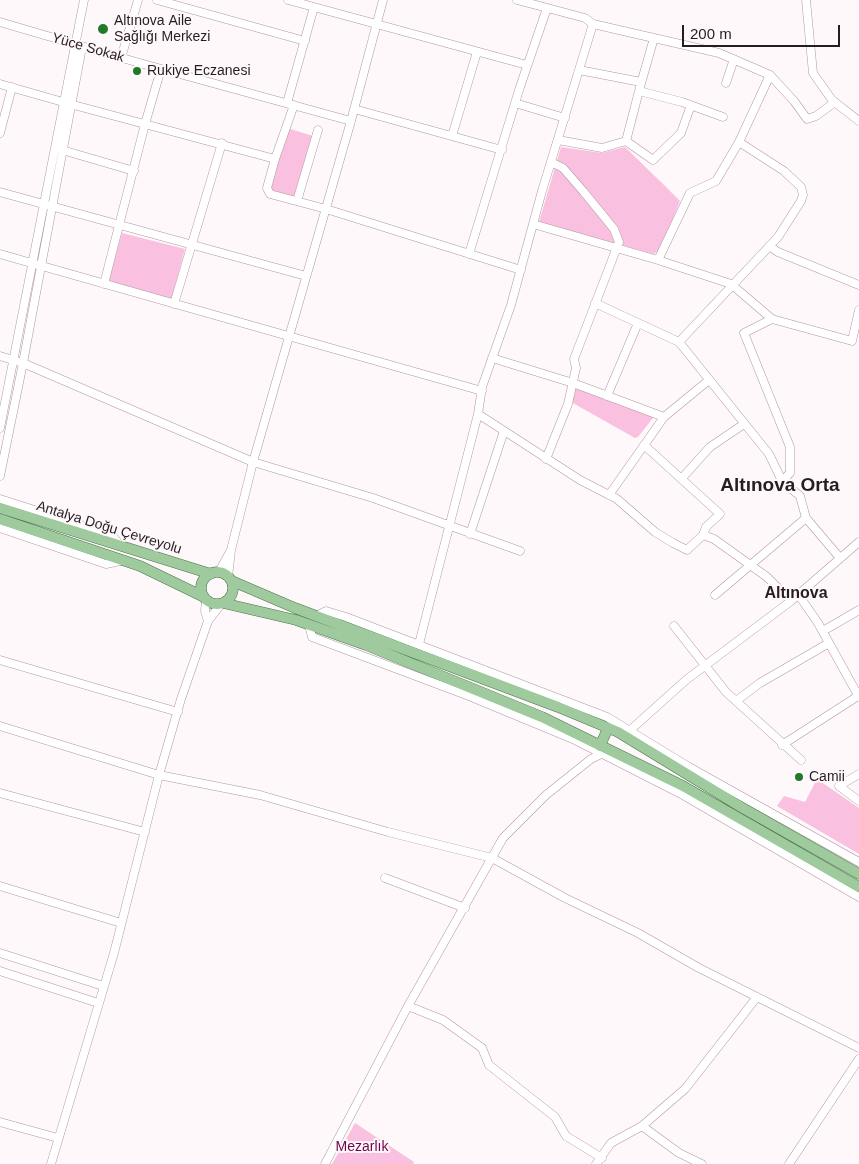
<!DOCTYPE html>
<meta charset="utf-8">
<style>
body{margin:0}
#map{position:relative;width:859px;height:1164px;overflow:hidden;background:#fef8fb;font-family:Helvetica,sans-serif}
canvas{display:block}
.scale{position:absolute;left:682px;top:25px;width:158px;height:22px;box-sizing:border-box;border:2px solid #271c22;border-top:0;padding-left:6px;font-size:15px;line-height:18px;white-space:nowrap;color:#271c22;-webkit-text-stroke:4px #fef8fb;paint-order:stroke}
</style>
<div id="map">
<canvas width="859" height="1164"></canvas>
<div class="scale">200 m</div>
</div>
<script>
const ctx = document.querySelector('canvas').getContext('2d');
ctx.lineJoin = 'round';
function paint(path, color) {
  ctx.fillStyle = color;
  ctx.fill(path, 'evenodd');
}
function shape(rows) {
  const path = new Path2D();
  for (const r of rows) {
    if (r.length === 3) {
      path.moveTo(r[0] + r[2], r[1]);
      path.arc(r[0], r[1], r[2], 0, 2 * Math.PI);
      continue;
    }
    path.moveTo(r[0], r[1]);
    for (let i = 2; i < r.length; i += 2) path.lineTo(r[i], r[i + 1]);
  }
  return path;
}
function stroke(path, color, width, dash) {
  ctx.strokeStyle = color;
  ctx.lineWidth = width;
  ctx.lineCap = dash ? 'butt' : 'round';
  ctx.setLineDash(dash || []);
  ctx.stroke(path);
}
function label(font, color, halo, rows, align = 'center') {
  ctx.font = font + ' Helvetica,sans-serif';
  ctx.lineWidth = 4;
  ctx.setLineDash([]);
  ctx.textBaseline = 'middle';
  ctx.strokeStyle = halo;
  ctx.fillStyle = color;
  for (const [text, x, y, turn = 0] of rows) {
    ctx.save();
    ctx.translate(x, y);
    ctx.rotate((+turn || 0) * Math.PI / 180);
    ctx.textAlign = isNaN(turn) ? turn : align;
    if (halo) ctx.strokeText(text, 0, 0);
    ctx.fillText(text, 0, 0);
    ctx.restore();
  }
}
paint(shape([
 [287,128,313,136,295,198,269,190],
 [561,147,602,153,625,147,664,185,680,201,661,248,654,254,539,222],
 [122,233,185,249,171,300,108,282],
 [575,387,652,416,653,418,638,437,635,438,571,402],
 [817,779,859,808,859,854,777,806,784,796,805,802],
 [355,1123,414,1162,413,1164,332,1164]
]), '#f9c1df');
const minor = shape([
 [157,0,305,41],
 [288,0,527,65],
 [517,0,585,18,593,24],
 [806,0,813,73,832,100,859,121],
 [0,22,136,62,351,121],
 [121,58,138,0],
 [579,70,641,82],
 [726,83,734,59],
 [0,84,63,102],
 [640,87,654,38],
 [287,103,314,7],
 [515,103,565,118],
 [70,104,275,159,294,105],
 [354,109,502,150],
 [0,133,12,87],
 [452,136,477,52],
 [558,140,602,148,626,141,639,91,682,102,723,117],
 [626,141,653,160,681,133,691,105],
 [739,142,770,75],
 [62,150,134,171],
 [275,159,267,188,270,194,326,209,521,270],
 [0,192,306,276],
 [297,201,318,130],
 [533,224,658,260,690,193,716,181,739,142,784,171,801,187,803,195,801,201,778,237,679,342],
 [769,246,778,252,859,285],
 [0,254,482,391],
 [469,254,519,90,547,8],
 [658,260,731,284,772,319,852,341,859,310],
 [104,284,145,124,161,69],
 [595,303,679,342,769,454,782,481,800,496,806,518,840,558],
 [174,304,222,143],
 [772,319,744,333,790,447,790,473,782,481],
 [0,356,23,363,253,462,373,498,520,551],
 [492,358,573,383,664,417],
 [607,396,638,323],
 [0,428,84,0],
 [644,445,720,514,706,527,703,535],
 [546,459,568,404,576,368,574,359,619,242,614,229,583,191,563,168,551,162],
 [0,476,23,363,82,47],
 [682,478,710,447,744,424],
 [609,495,664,417,709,380],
 [0,499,100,531,114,538,121,546],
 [0,528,106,564,124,560],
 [470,534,504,431],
 [219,572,231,550],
 [228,577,231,550,253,462,351,121,383,0],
 [798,594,818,623,859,697],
 [715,595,806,518],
 [206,600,205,611,208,621],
 [791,601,767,577,714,539,703,535,687,550,673,543,655,532,617,499,580,480,478,414,482,387,511,305,542,191,593,24,719,53,770,75,794,101,807,119,816,116,835,102],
 [316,616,326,611,346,617,607,717,689,767,859,862],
 [309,625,312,637,469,696,573,739,683,795,859,897],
 [674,626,726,692,801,760],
 [823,631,859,610],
 [419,644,478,414],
 [0,660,178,712],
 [736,701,760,683,829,643],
 [0,726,159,775,260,795,388,832,492,858,565,898,638,933,699,968,859,1048],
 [627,733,686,680,791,601,859,542],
 [782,745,858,696],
 [859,774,839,786,859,801],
 [0,793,145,832],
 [385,878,465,908],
 [0,886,121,923],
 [0,953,103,986],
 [0,971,98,1003],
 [408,1006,443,1020,482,1048,489,1065,555,1117,566,1136,602,1158],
 [0,1122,58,1138],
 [642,1126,679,1153,702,1164],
 [51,1164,114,953,159,775,181,699,208,621,221,604],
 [325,1164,408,1006,503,838,546,795,591,759,605,752],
 [596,1164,611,1143,642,1126,685,1089,757,997],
 [789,1164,859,1059]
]);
const major = shape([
 [0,508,211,574],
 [0,519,140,566,204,597],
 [217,588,16],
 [232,581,295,608,558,707,618,732,741,807,859,874],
 [223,603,296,620,366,645,542,717,683,786,859,887],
 [600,746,608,728]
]);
stroke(minor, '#b296a4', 9);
stroke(major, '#4a7649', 11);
stroke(minor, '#fff', 8);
stroke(major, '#9eca9e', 10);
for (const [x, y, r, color] of [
 [103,29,6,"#217a29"],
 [137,71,5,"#217a29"],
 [799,777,5,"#217a29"]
]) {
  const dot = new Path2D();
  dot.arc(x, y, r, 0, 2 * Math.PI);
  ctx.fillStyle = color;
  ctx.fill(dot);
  stroke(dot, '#fef8fb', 2);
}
label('14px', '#271c22', '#fef8fb', [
 ["Altınova Aile",114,21],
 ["Sağlığı Merkezi",114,37],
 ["Rukiye Eczanesi",147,71],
 ["Camii",809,777]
], 'left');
label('14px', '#271c22', '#fef8fb', [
 ["Yüce Sokak",88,48,16],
 ["Antalya Doğu Çevreyolu",109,528,17]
]);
label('14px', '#6d044d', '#fef8fb', [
 ["Mezarlık",362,1147]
]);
label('bold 16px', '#271c22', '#fef8fb', [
 ["Altınova",796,594]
]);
label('bold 19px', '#271c22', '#fef8fb', [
 ["Altınova Orta",780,486]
]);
</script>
